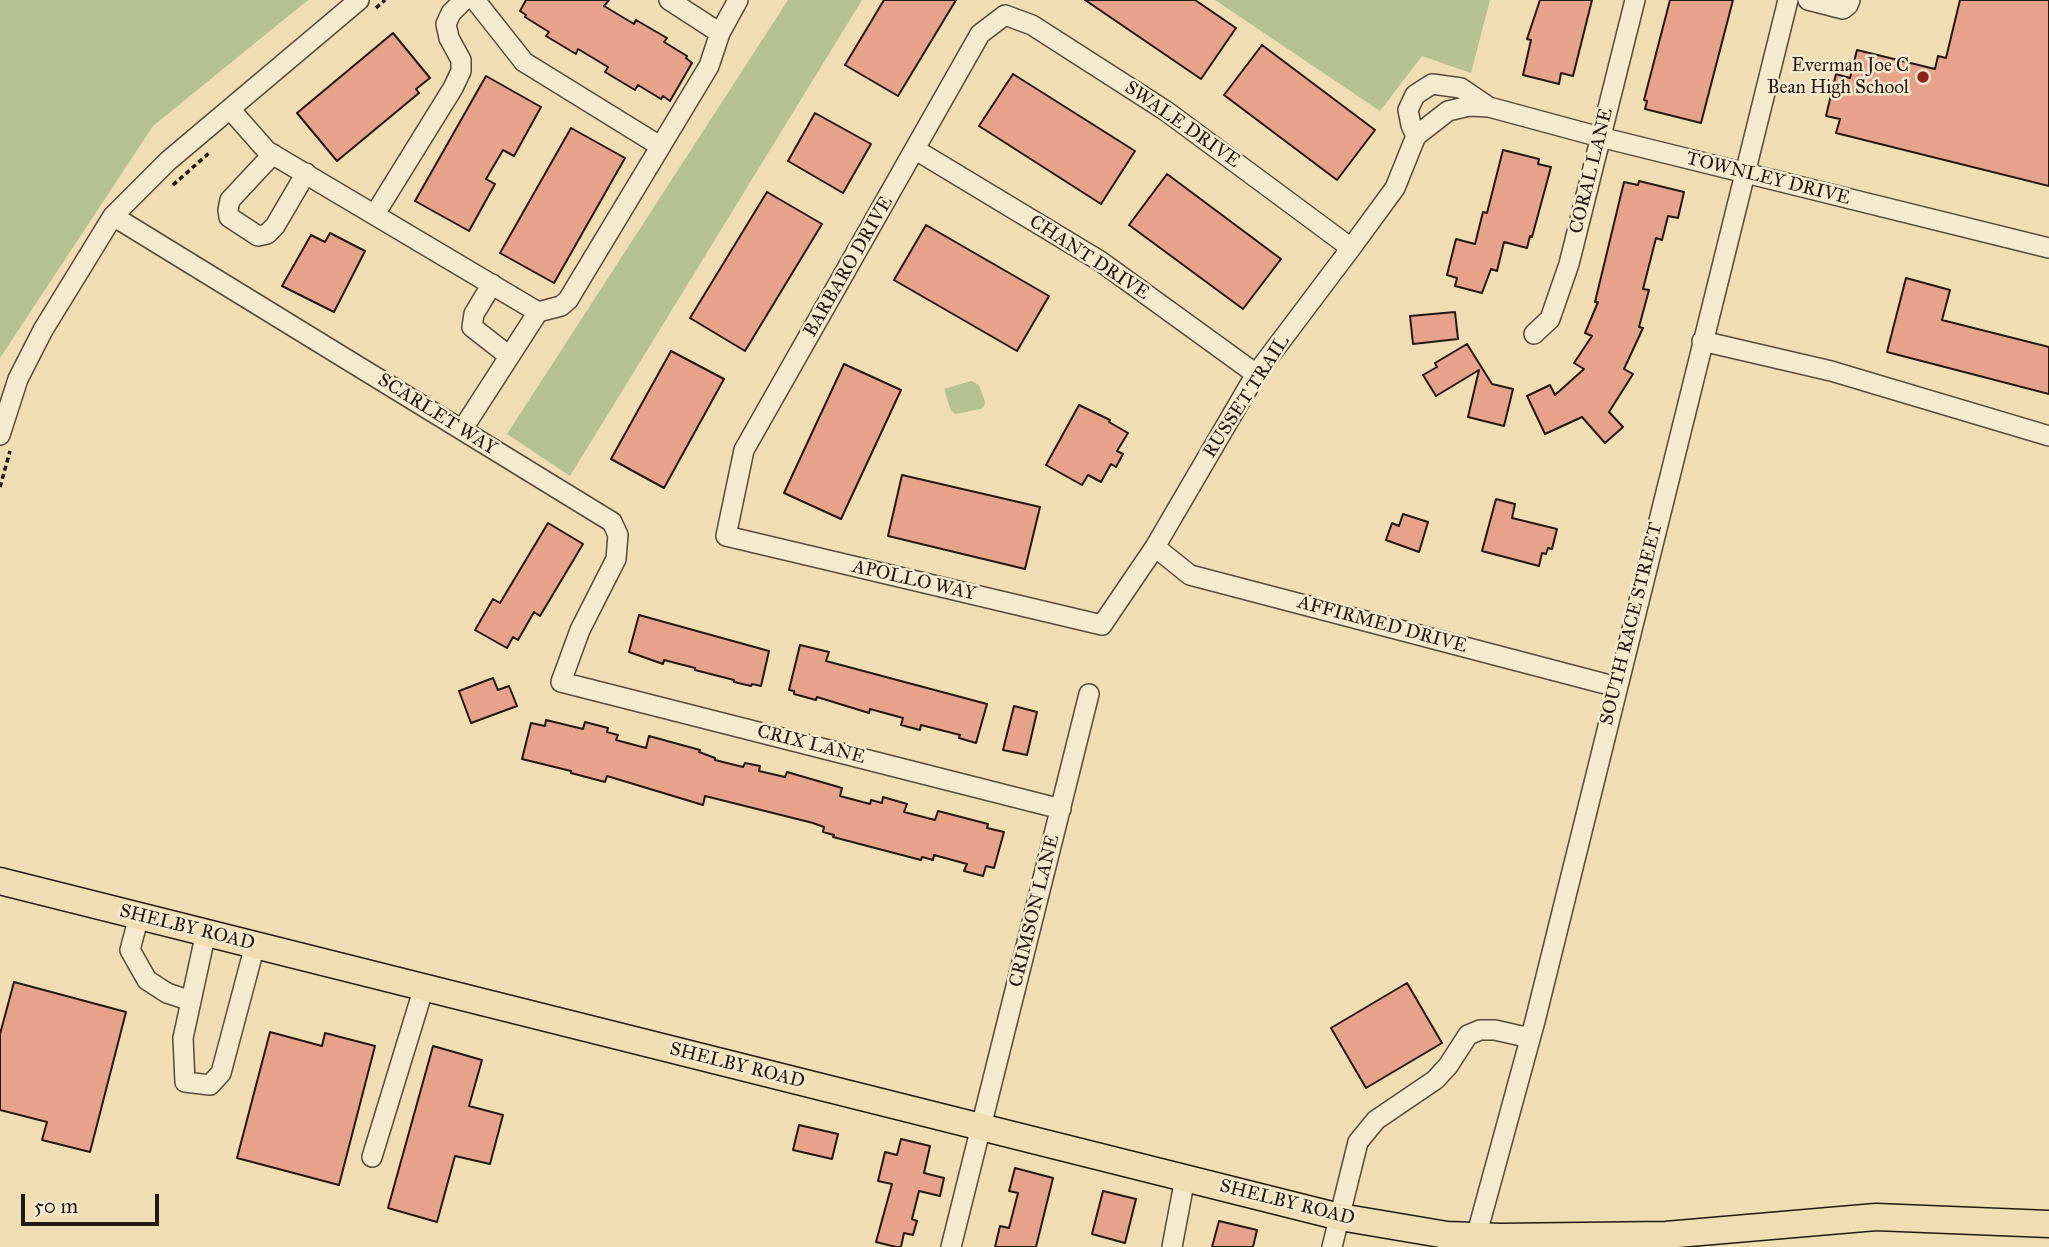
<!DOCTYPE html>
<style>
body{margin:0}
#map{position:relative;width:2049px;height:1247px;overflow:hidden;background:#f0ddb3;font-family:"IM FELL Great Primer",serif}
canvas{display:block}
.scale{position:absolute;left:21px;top:1194px;width:138px;height:32px;box-sizing:border-box;border:4px solid #241813;border-top:0;padding-left:9px;font-size:21px;line-height:24px;white-space:nowrap;color:#241813;-webkit-text-stroke:5px #f5e9ce;paint-order:stroke}
</style>
<div id="map">
<canvas width="2049" height="1247"></canvas>
<div class="scale">50 m</div>
</div>
<script>
const ctx = document.querySelector('canvas').getContext('2d');
ctx.lineJoin = 'round';
function paint(path, color) {
  ctx.fillStyle = color;
  ctx.fill(path, 'evenodd');
}
function shape(rows) {
  const path = new Path2D();
  for (const r of rows) {
    path.moveTo(r[0], r[1]);
    for (let i = 2; i < r.length; i += 2) path.lineTo(r[i], r[i + 1]);
  }
  return path;
}
function stroke(path, color, width, dash) {
  ctx.strokeStyle = color;
  ctx.lineWidth = width;
  ctx.lineCap = dash ? 'butt' : 'round';
  ctx.setLineDash(dash || []);
  ctx.stroke(path);
}
function label(font, color, halo, rows, align = 'center') {
  ctx.font = font + ' "IM FELL Great Primer",serif';
  ctx.lineWidth = 5;
  ctx.setLineDash([]);
  ctx.textBaseline = 'middle';
  ctx.strokeStyle = halo;
  ctx.fillStyle = color;
  for (const [text, x, y, turn = 0] of rows) {
    ctx.save();
    ctx.translate(x, y);
    ctx.rotate((+turn || 0) * Math.PI / 180);
    ctx.textAlign = isNaN(turn) ? turn : align;
    if (halo) ctx.strokeText(text, 0, 0);
    ctx.fillText(text, 0, 0);
    ctx.restore();
  }
}
paint(shape([
 [0,0,308,0,153,126,0,358],
 [788,0,862,0,570,476,507,434],
 [1215,0,1490,0,1471,73,1422,56,1380,111],
 [971,381,979,385,985,402,984,407,981,409,955,414,951,411,944,389]
]), '#b5c290');
const building = shape([
 [526,0,609,0,604,6,634,24,636,20,667,38,664,42,687,56,686,58,692,63,670,101,663,96,661,99,638,85,635,90,605,72,608,67,578,49,576,54,546,36,549,32,525,17,526,15,520,11,526,0],
 [884,0,956,0,898,96,845,65,884,0],
 [1085,0,1195,0,1236,28,1201,79,1085,0],
 [1540,0,1592,0,1573,76,1561,73,1559,84,1523,75,1531,40,1527,39,1540,0],
 [1670,0,1733,0,1701,123,1645,109,1647,101,1644,100,1670,0],
 [1960,0,2049,0,2049,186,1836,133,1840,119,1826,116,1836,74,1850,78,1857,50,1935,69,1938,56,1946,58,1960,0],
 [393,33,430,78,416,89,419,93,337,161,297,113,393,33],
 [1262,45,1375,130,1337,180,1224,95,1262,45],
 [1013,74,1135,151,1101,204,979,126,1013,74],
 [486,76,541,107,514,156,503,150,486,179,495,184,469,231,415,201,486,76],
 [815,113,871,144,843,193,788,161,815,113],
 [571,128,625,158,554,283,500,253,571,128],
 [1503,150,1539,159,1538,164,1551,167,1532,237,1530,236,1527,248,1504,242,1497,271,1491,269,1482,293,1455,286,1457,278,1447,275,1456,239,1475,244,1483,212,1487,213,1503,150],
 [1167,174,1281,259,1243,309,1129,225,1167,174],
 [1639,181,1684,192,1678,218,1668,216,1662,240,1656,238,1643,289,1649,290,1639,327,1643,328,1624,369,1633,374,1609,412,1623,427,1605,443,1582,417,1545,434,1527,396,1550,385,1555,395,1584,369,1574,363,1592,336,1585,333,1598,302,1595,302,1624,182,1638,185,1639,181],
 [767,192,822,224,745,351,690,318,767,192],
 [926,225,1049,296,1017,351,894,280,926,225],
 [330,233,365,251,334,312,282,286,311,235,325,242,330,233],
 [1906,278,1950,290,1942,320,2049,347,2049,394,1887,352,1906,278],
 [1455,312,1458,339,1413,344,1410,316,1455,312],
 [1467,344,1492,384,1513,389,1504,426,1468,417,1479,370,1436,396,1423,375,1437,367,1435,363,1467,344],
 [671,351,724,379,664,488,611,459,671,351],
 [844,364,901,390,841,519,784,493,844,364],
 [1079,405,1110,420,1109,422,1128,433,1117,451,1123,454,1116,467,1111,464,1101,482,1088,475,1082,485,1046,465,1079,405],
 [902,475,1040,507,1025,569,888,536,902,475],
 [1496,499,1515,504,1512,518,1557,529,1552,549,1548,548,1546,554,1542,553,1539,566,1482,551,1496,499],
 [1403,514,1428,522,1419,552,1386,540,1392,523,1399,526,1403,514],
 [548,523,583,544,540,616,534,612,518,640,513,637,507,648,475,630,493,599,500,603,548,523],
 [639,615,769,651,761,686,752,684,751,686,734,682,734,680,695,670,695,668,664,660,663,664,629,652,639,615],
 [800,645,829,652,826,661,987,704,976,743,959,738,960,735,921,725,920,730,901,725,903,718,870,709,869,713,817,697,816,700,794,694,794,691,789,690,800,645],
 [493,678,498,690,509,686,517,706,471,723,459,691,493,678],
 [1014,706,1037,712,1027,755,1003,750,1014,706],
 [546,720,583,729,585,722,608,728,607,732,618,735,616,740,646,748,649,736,700,750,699,752,715,758,715,760,743,767,745,763,760,766,759,771,785,777,787,772,842,788,840,796,870,804,871,800,882,803,883,797,907,804,904,812,935,820,938,811,988,824,987,828,1004,832,994,868,986,866,983,876,964,871,967,864,934,855,933,860,922,857,921,860,833,837,834,835,823,832,824,827,813,823,705,796,703,805,607,776,605,782,571,773,571,771,522,759,531,723,545,726,546,720],
 [14,982,126,1012,90,1152,42,1140,47,1122,0,1110,0,1034,14,982],
 [1407,983,1442,1043,1366,1088,1331,1028,1407,983],
 [270,1032,322,1046,325,1033,375,1046,339,1185,237,1158,270,1032],
 [433,1046,482,1060,469,1106,503,1115,490,1164,455,1156,437,1222,388,1208,433,1046],
 [799,1125,838,1134,832,1159,793,1150,799,1125],
 [901,1139,930,1146,924,1173,944,1178,940,1196,919,1191,912,1219,917,1221,913,1235,904,1233,901,1247,896,1247,876,1242,892,1184,878,1181,885,1152,897,1155,901,1139],
 [1015,1168,1053,1178,1036,1247,995,1247,1000,1226,1009,1228,1018,1193,1009,1191,1015,1168],
 [1103,1191,1136,1199,1125,1243,1092,1234,1103,1191],
 [1219,1221,1257,1230,1253,1247,1212,1247,1219,1221]
]);
paint(building, '#e6a28b');
stroke(building, '#241813', 2);
const minor = shape([
 [475,0,524,62,660,146],
 [669,0,720,33],
 [1808,0,1843,9,1848,5,1850,0],
 [1489,107,1461,88,1432,84,1415,95,1408,110,1411,125,1416,136,1448,111,1469,106,1489,107,1600,137,2049,248],
 [230,109,267,151,538,312],
 [916,150,1100,261,1256,374],
 [273,154,230,200,228,210,229,217,258,236,267,234,275,226,306,173],
 [375,214,453,88,461,71,461,60,449,38,446,24,451,13,464,0],
 [113,216,612,522,618,535,616,559,580,630,561,682,1061,809],
 [1351,248,1166,111,1032,25,1005,15,980,34,744,450,726,536,1102,625,1155,547,1256,374,1351,248,1395,188,1416,136],
 [492,284,474,314,472,327,509,356],
 [1534,334,1550,319,1569,264,1635,0],
 [1702,341,1831,371,2049,436],
 [462,430,538,312,561,306,568,300,709,66,720,33,738,0],
 [0,435,18,379,43,330,113,216,168,161,359,0],
 [1155,547,1190,575,1617,687],
 [139,916,130,950,147,980,167,993,191,1001],
 [206,932,183,1038,185,1082,210,1085,221,1073,255,945],
 [372,1157,424,987],
 [1476,1237,1535,1021,1788,0],
 [951,1247,1089,694],
 [1172,1247,1185,1178],
 [1332,1247,1358,1142,1376,1120,1435,1080,1448,1066,1468,1035,1480,1030,1495,1030,1530,1038]
]);
const major = shape([
 [0,881,1340,1217,1447,1235,1500,1237,1666,1235,1876,1217,2049,1224]
]);
stroke(minor, '#57493b', 22);
stroke(major, '#241813', 29);
stroke(shape([
 [376,8,385,0],
 [173,185,209,153],
 [0,487,10,451]
]), '#241813', 3.5, [5, 3.5]);
stroke(minor, '#f5e9ce', 19);
stroke(major, '#f0ddb3', 26);
for (const [x, y, r, color] of [
 [1923,77,7,"#8f2418"]
]) {
  const dot = new Path2D();
  dot.arc(x, y, r, 0, 2 * Math.PI);
  ctx.fillStyle = color;
  ctx.fill(dot);
  stroke(dot, '#f5e9ce', 2.5);
}
label('19px', '#241813', '#f5e9ce', [
 ["Everman Joe C",1909,66],
 ["Bean High School",1909,88]
], 'right');
label('19px', '#241813', '#f5e9ce', [
 ["SWALE DRIVE",1182,125,35],
 ["CORAL LANE",1592,171,-76],
 ["TOWNLEY DRIVE",1768,179,14],
 ["CHANT DRIVE",1089,258,33],
 ["BARBARO DRIVE",849,267,-60],
 ["RUSSET TRAIL",1247,397,-57],
 ["SCARLET WAY",437,415,32],
 ["APOLLO WAY",914,581,13],
 ["SOUTH RACE STREET",1632,624,-76],
 ["AFFIRMED DRIVE",1382,625,15],
 ["CRIX LANE",811,745,14],
 ["CRIMSON LANE",1035,911,-76],
 ["SHELBY ROAD",187,928,14],
 ["SHELBY ROAD",737,1066,14],
 ["SHELBY ROAD",1287,1203,14]
]);
</script>
